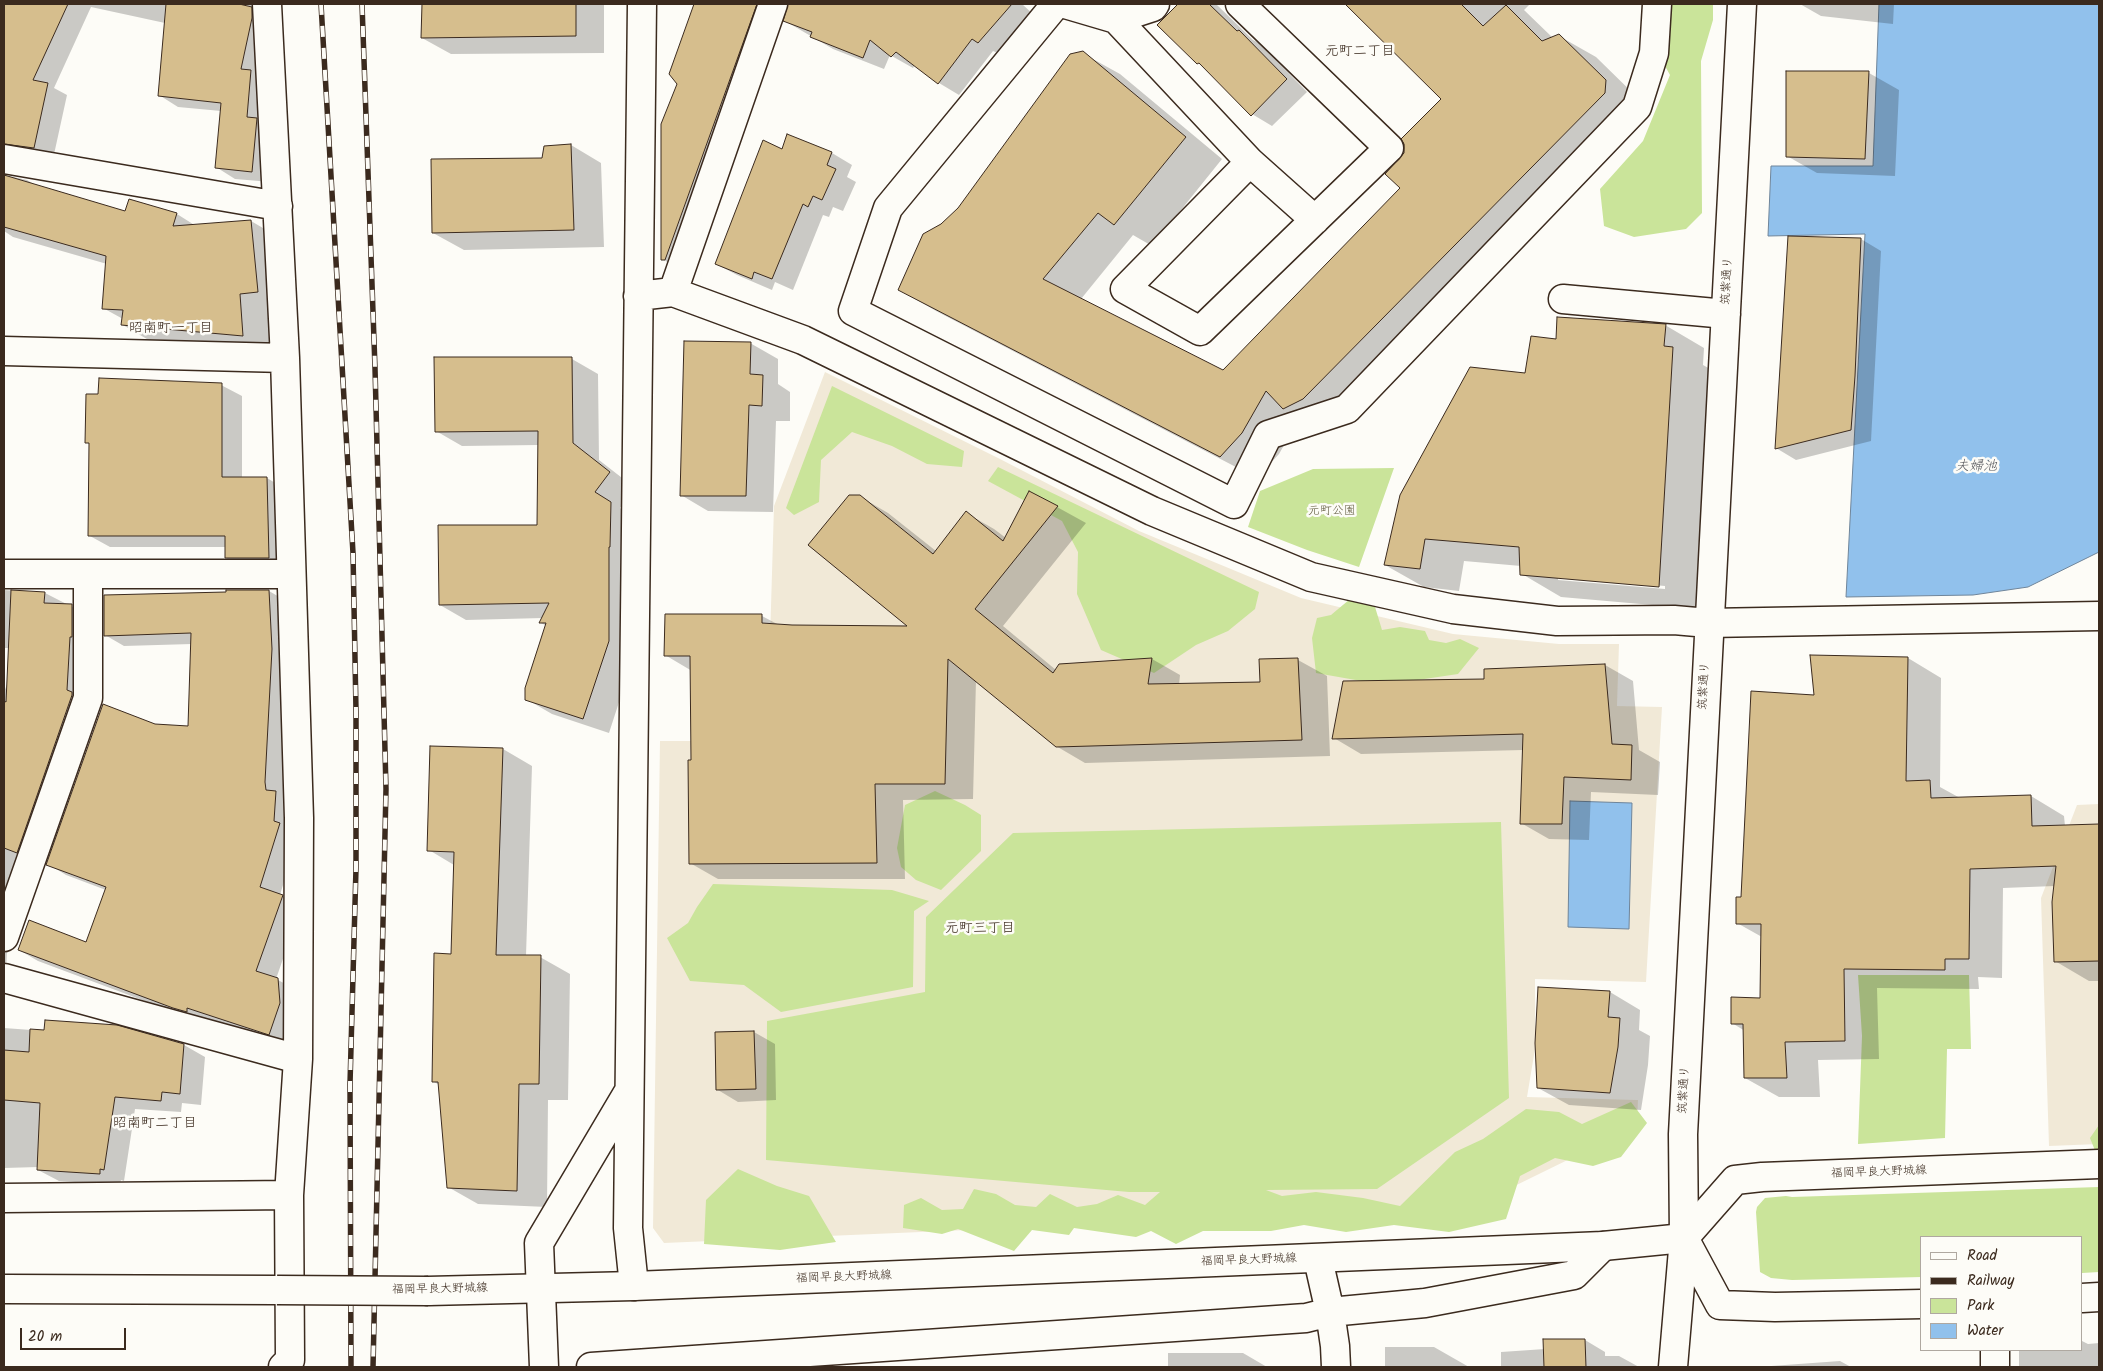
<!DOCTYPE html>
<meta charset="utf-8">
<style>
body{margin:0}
#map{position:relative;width:2103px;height:1371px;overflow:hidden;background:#fdfcf7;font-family:Kalam,sans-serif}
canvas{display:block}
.frame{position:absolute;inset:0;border:5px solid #3b2a1e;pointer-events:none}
.legend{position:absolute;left:1920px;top:1236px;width:162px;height:115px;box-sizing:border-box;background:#fdfcf7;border:1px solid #afa8a0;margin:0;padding:6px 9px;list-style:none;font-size:15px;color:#3b2a1e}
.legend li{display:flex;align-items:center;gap:10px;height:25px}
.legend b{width:25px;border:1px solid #afa8a0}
.scale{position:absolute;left:20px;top:1328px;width:106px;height:22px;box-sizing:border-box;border:2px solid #3b2a1e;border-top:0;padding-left:6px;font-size:15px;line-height:18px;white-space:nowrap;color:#3b2a1e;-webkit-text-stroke:4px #fdfcf7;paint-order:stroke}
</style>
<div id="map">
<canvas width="2103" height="1371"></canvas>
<div class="frame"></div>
<ul class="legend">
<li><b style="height:6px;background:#fdfcf7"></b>Road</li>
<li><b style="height:6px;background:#3b2a1e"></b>Railway</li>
<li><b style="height:14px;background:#cae49a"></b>Park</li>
<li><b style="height:14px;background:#91c1ec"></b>Water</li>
</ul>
<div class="scale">20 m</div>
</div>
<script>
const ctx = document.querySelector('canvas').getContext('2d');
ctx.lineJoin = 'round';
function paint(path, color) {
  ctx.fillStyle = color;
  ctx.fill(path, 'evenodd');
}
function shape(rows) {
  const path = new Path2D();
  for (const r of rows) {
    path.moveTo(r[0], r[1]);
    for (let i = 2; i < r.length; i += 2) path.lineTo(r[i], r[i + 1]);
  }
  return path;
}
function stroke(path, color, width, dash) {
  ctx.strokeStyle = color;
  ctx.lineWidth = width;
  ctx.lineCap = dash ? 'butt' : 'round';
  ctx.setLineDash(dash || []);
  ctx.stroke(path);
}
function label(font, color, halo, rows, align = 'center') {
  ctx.font = font + ' Kalam,"Klee One",sans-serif';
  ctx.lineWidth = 5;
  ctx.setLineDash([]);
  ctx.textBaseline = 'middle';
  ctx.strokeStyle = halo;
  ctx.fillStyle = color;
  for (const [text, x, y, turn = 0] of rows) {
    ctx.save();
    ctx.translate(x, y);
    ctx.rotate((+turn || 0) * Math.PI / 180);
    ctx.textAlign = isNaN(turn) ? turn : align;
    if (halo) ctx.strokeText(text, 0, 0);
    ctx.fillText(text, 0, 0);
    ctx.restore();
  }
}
paint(shape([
 [825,372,1000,459,1139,531,1301,598,1453,634,1559,644,1619,644,1617,706,1662,707,1646,982,1535,979,1535,1049,1527,1097,1638,1100,1637,1126,1490,1198,1434,1210,664,1243,653,1228,660,741,767,741,774,506],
 [2099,804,2099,1144,2049,1146,2041,898,2077,805]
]), '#f1e9d7');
paint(shape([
 [1648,4,1713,4,1713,20,1701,61,1702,213,1686,229,1634,237,1604,226,1600,189,1643,141,1670,75,1650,39],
 [832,386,964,451,962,467,927,464,892,446,852,432,821,460,819,502,794,515,786,508],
 [998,467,1259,592,1255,609,1228,631,1196,645,1154,673,1101,650,1077,594,1078,552,1062,521,988,481],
 [1394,468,1359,567,1307,550,1248,527,1260,491,1313,469],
 [1356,594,1372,597,1382,630,1400,627,1425,631,1429,640,1446,643,1460,639,1479,648,1458,674,1384,685,1316,673,1312,638,1317,618,1331,615],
 [935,791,965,805,981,815,981,851,941,890,916,880,901,867,897,848,905,805],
 [1501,822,1509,1098,1377,1189,1266,1190,1282,1196,1316,1192,1363,1198,1400,1206,1455,1152,1483,1139,1526,1109,1559,1112,1582,1124,1631,1102,1647,1123,1621,1157,1593,1166,1555,1158,1520,1176,1506,1219,1449,1232,1394,1225,1346,1232,1304,1225,1271,1231,1203,1231,1176,1244,1151,1231,1136,1237,1074,1228,1069,1235,1032,1230,1014,1251,958,1229,942,1234,903,1228,904,1205,921,1198,942,1210,963,1209,974,1189,996,1194,1015,1205,1036,1207,1050,1194,1077,1207,1097,1204,1118,1195,1145,1205,1160,1192,1129,1192,766,1160,767,1021,925,992,926,917,1013,833],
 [713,884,892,890,929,901,914,911,913,987,781,1012,744,985,690,981,667,938,688,923,697,907],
 [1858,975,1969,975,1971,1049,1947,1049,1945,1138,1858,1144,1862,1036],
 [2099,1125,2099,1153,2096,1153,2090,1138],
 [738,1169,777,1186,809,1196,836,1242,780,1250,704,1244,706,1200],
 [2099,1187,2099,1272,2082,1273,2082,1237,1922,1237,1922,1277,1792,1280,1771,1278,1760,1272,1756,1212,1757,1207,1765,1198,1786,1196,1792,1197]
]), '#cae49a');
const water = shape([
 [1879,4,2099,4,2099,552,2028,587,1973,595,1846,597,1865,234,1768,236,1771,166,1873,166,1879,4],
 [1570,801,1632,803,1629,929,1568,927,1570,801]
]);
paint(water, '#91c1ec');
stroke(water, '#6f859a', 1);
paint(shape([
 [4,4,256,4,271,182,235,179,216,167,221,111,178,107,159,95,165,23,91,7,54,88,67,95,53,159,25,154,6,143,4,141],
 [423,4,604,4,604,53,451,54,422,38],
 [695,4,784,4,683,271,662,259,678,84,690,20],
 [789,4,1022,4,1034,15,1000,54,993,51,959,95,939,83,915,65,913,68,890,55,884,69,833,49,785,21],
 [1180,4,1216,4,1253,40,1259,43,1307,92,1272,126,1252,114,1206,68,1198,63,1159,25],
 [1346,4,1530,4,1524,10,1553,38,1559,36,1596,57,1642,102,1340,420,1300,417,1279,454,1257,478,936,311,900,290,942,225,959,209,1082,53,1120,74,1222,159,1152,246,1133,235,1081,299,1224,372,1401,188,1405,153,1442,99],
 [1800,4,1894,4,1893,24,1821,16],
 [1788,72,1869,73,1899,90,1895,176,1817,173,1787,156],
 [788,136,832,153,852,165,847,177,856,182,843,211,833,207,829,217,823,215,793,290,775,282,772,290,737,275,716,264,783,150],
 [571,145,601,163,604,247,464,250,433,233,544,159],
 [4,175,27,180,37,186,126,212,130,200,177,214,196,226,251,221,280,238,287,308,268,310,272,352,152,342,123,325,123,319,103,308,107,264,13,237,4,231],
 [1861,239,1881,251,1871,441,1796,460,1776,448],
 [1665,325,1704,348,1703,365,1712,370,1698,609,1561,597,1522,574,1521,566,1464,561,1459,591,1424,587,1385,565,1527,374],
 [1558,577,1665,586,1665,589,1558,580],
 [750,343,778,359,778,384,790,392,790,421,776,421,773,512,708,511,681,495],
 [572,359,598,374,599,460,635,488,620,508,636,518,634,656,609,733,552,714,526,699,547,626,541,623,543,618,466,620,440,605,538,526,539,445,462,446,436,431],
 [221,385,242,396,242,478,267,478,287,490,289,570,247,570,226,558,226,547,110,547,90,536,91,445,86,442],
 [859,496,888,513,936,551,966,513,994,529,1006,538,1057,507,1086,523,1003,626,1056,670,1152,659,1180,675,1179,685,1261,683,1298,660,1327,676,1330,756,1085,763,1056,746,976,680,973,799,903,800,905,879,718,879,690,863,692,761,692,671,665,655,666,615,762,616,779,625,910,627],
 [4,590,45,593,92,617,37,864,17,857,4,891,4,692,19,653,10,648,4,648],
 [269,591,288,602,290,661,283,794,284,797,295,803,298,835,280,895,301,907,276,979,297,990,288,1045,206,1018,206,1022,193,1019,38,961,19,950,86,943,106,890,66,875,48,864,155,725,189,727,192,644,124,646,105,635,105,596],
 [1908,658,1941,678,1940,787,1960,798,2031,796,2064,816,2065,826,2099,825,2099,981,2089,981,2055,961,2055,886,2003,888,2002,978,1978,977,1979,989,1877,988,1879,1059,1818,1060,1820,1097,1779,1097,1745,1078,1745,1031,1732,1023,1761,999,1762,937,1737,923,1742,898,1815,696],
 [1605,665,1633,681,1639,750,1660,762,1658,795,1591,792,1589,840,1549,839,1521,823,1523,750,1361,754,1334,738,1486,680],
 [503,749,532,766,526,956,540,957,570,974,568,1100,548,1100,547,1207,478,1204,448,1187,439,1085,433,1081,453,955,454,865,429,850],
 [4,928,8,931,6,972,4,972],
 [1610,992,1640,1010,1639,1030,1650,1036,1648,1065,1641,1110,1569,1105,1538,1088],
 [116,1026,184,1045,205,1057,201,1105,182,1103,181,1112,135,1109,124,1181,121,1180,120,1185,59,1181,38,1170,39,1167,4,1168,4,1028,45,1031],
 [754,1032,775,1044,776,1100,738,1102,718,1090],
 [1585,1340,1605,1352,1605,1356,1619,1356,1639,1367,1501,1367,1501,1352,1545,1349],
 [2082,1341,2088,1344,2099,1343,2099,1367,2019,1367,2019,1350,2082,1350],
 [1385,1347,1434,1347,1469,1367,1385,1367],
 [1168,1353,1243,1353,1267,1367,1168,1367],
 [1840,1361,1851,1367,1771,1367,1771,1366]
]), '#0003');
const building = shape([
 [4,4,68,4,33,80,48,83,34,148,4,144,4,4],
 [166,4,239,4,252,7,252,18,241,69,251,70,247,117,257,118,252,172,215,168,221,103,158,96,166,4],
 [422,4,576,4,576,36,421,38,422,4],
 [694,4,757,4,665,260,661,260,661,124,677,84,669,74,694,4],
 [788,4,1012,4,978,43,972,39,938,84,896,52,891,57,870,40,863,58,810,37,812,32,783,21,788,4],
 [1178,4,1209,4,1237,31,1239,30,1287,79,1251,116,1199,63,1197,64,1157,25,1178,4],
 [1345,4,1461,4,1483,26,1506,5,1542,41,1559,34,1606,80,1605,93,1303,399,1283,409,1266,391,1242,433,1220,457,898,290,923,234,941,224,958,208,1070,54,1083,51,1186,137,1114,225,1098,213,1043,279,1223,370,1400,188,1385,174,1404,153,1404,144,1401,139,1441,99,1345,4],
 [1786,71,1869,71,1865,159,1786,157,1786,71],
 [787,134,832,152,827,165,836,169,822,200,813,196,808,207,803,204,772,279,754,272,752,279,715,264,763,140,782,149,787,134],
 [571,144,574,230,432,233,431,159,542,158,544,146,571,144],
 [4,175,125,211,129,199,177,213,173,226,251,220,258,292,240,294,243,336,121,325,123,310,102,309,106,256,4,227,4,175],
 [1788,236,1861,238,1855,376,1851,430,1775,449,1788,236],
 [1557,317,1666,324,1664,346,1673,347,1659,587,1520,575,1519,547,1425,539,1420,569,1384,565,1400,495,1470,367,1525,373,1531,336,1556,339,1557,317],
 [684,341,751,342,750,374,763,375,762,406,749,405,746,496,680,496,684,341],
 [434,357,572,357,573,443,610,472,595,492,611,502,610,547,609,547,609,641,583,719,525,700,525,688,546,623,539,623,549,603,439,605,438,525,537,525,538,431,435,432,434,357],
 [99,378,222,383,222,477,267,477,269,558,225,558,225,536,88,536,89,443,85,443,86,394,98,394,99,378],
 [1029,491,1058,506,975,609,1053,673,1059,664,1152,658,1148,684,1260,682,1259,659,1298,658,1302,740,1056,747,948,659,945,784,875,784,877,863,689,864,688,760,691,760,690,656,664,656,665,614,762,614,762,623,792,625,907,626,808,545,849,495,860,495,933,554,966,511,1003,541,1029,491],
 [11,590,45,592,44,603,72,604,72,637,70,637,67,690,72,692,72,695,17,853,4,848,4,701,6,702,11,590],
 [226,590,269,590,272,649,265,782,266,790,276,791,274,821,280,823,260,887,283,895,256,971,278,978,280,1003,269,1035,187,1008,187,1012,173,1008,18,950,29,920,86,942,106,887,46,865,103,704,155,724,188,726,191,633,104,636,104,595,226,592,226,590],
 [1810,655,1908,657,1906,781,1930,780,1931,798,2031,795,2032,826,2099,824,2099,961,2054,962,2052,902,2056,866,1970,869,1969,959,1945,959,1945,970,1844,969,1845,1041,1785,1042,1787,1078,1744,1078,1743,1024,1731,1024,1731,997,1760,998,1761,924,1736,924,1736,897,1741,897,1751,691,1814,695,1810,655],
 [1605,664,1612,744,1632,745,1631,780,1564,777,1562,824,1520,824,1523,734,1332,739,1343,681,1484,679,1484,669,1605,664],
 [430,746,503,748,496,955,541,955,539,1084,519,1084,517,1191,447,1188,438,1082,432,1082,434,953,451,954,454,852,427,851,430,746],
 [1538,987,1610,991,1608,1017,1620,1018,1618,1047,1610,1093,1537,1088,1535,1043,1538,987],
 [45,1020,117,1025,184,1044,180,1094,162,1092,161,1101,115,1097,104,1170,100,1169,100,1174,37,1170,40,1103,4,1100,4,1050,29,1052,30,1029,44,1030,45,1020],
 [754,1031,756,1089,716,1090,715,1032,754,1031],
 [1543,1339,1585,1339,1586,1367,1544,1367,1543,1339]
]);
paint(building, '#d6be8d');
stroke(building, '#3b2a1e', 1);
const minor = shape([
 [267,4,285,358,299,818,298,1059,289,1195,290,1360,283,1367],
 [1056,4,888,208,853,311,1234,504,1268,435,1347,409,1637,107,1654,53,1657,4],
 [1065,4,1116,19,1153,7,1155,4],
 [1240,4,1389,148,1200,331,1125,289,1250,162],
 [1116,19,1250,162,1315,220],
 [4,159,278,206],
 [673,292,773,4],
 [638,296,673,292,803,340,1152,511,1311,577,1453,609,1557,621,1674,620,1708,623,2099,616],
 [1563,299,1726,314],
 [4,351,285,358],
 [4,574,291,574],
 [4,937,88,698,88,574],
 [4,978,298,1059],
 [4,1198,289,1195],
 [1318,1259,1330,1312,1335,1346,1336,1367],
 [634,1286,628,1228,642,4],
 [1995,1350,1995,1367],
 [544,1367,539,1243,629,1091],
 [591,1367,1306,1318,1330,1312,1425,1303,1574,1275,1603,1246],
 [1673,1367,1684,1238,1683,1134,1742,4]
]);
const major = shape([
 [1684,1238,1720,1305,1775,1307,1922,1304],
 [4,1289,277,1290],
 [428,1291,634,1286,1603,1246,1684,1238,1735,1180,1762,1177,2099,1164],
 [2082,1298,2099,1297]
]);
stroke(minor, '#3b2a1e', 31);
stroke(major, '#3b2a1e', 31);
stroke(minor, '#fdfcf7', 28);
stroke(major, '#fdfcf7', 28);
const rail = shape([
 [321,4,353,553,356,711,356,868,350,1084,351,1367],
 [362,4,375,368,386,789,373,1367]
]);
stroke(rail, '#3b2a1e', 5.5);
stroke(rail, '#fdfcf7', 4, [11]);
const majorBridge = shape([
 [277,1290,428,1291]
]);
stroke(majorBridge, '#3b2a1e', 31, []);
stroke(majorBridge, '#fdfcf7', 28);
label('12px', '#3b2a1e', '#fdfcf7', [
 ["筑紫通り",1728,281,-87],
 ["筑紫通り",1705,686,-87],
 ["筑紫通り",1685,1090,-87],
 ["福岡早良大野城線",1879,1173,-2],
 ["福岡早良大野城線",1249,1261,-2],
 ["福岡早良大野城線",844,1278,-2],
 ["福岡早良大野城線",440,1290,-1]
]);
label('12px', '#5f583d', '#fdfcf7', [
 ["元町公園",1332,512]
]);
label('14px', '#3b2a1e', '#fdfcf7', [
 ["元町二丁目",1360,53],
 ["昭南町一丁目",171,330],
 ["元町三丁目",980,930],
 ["昭南町二丁目",155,1125]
]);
label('italic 14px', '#55575c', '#fdfcf7', [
 ["夫婦池",1976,468]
]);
</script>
